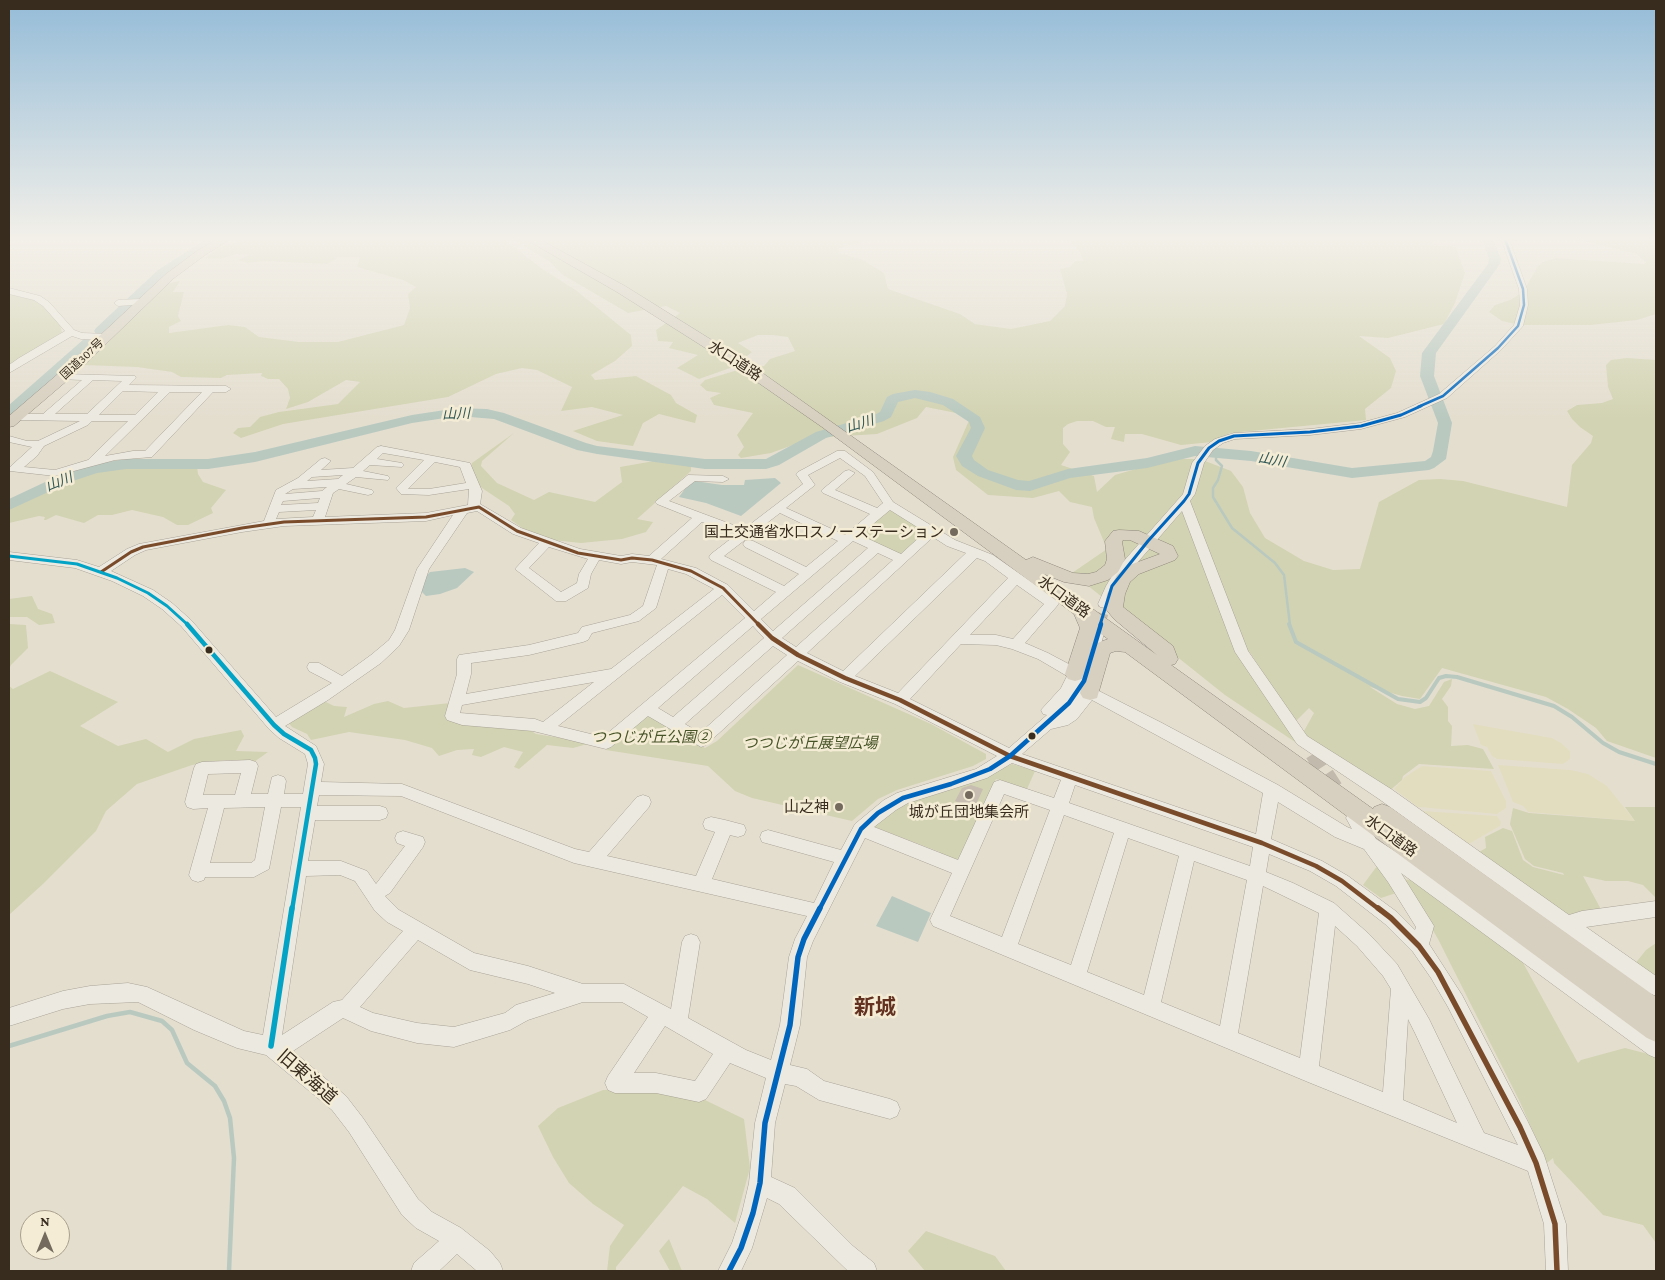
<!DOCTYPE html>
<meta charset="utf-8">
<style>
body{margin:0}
#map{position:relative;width:1665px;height:1280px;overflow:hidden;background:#e4decf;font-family:"Crimson Pro",serif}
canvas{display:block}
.frame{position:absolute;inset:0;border:10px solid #382c1f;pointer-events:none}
.north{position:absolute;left:20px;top:1210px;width:50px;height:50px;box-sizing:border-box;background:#f4ecd5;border:1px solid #a99f8c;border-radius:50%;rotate:0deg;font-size:14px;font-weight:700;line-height:20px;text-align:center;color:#382c1f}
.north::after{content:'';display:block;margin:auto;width:18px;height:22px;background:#746a5d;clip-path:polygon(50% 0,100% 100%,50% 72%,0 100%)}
</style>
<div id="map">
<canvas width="1665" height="1280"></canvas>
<div class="frame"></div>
<div class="north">N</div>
</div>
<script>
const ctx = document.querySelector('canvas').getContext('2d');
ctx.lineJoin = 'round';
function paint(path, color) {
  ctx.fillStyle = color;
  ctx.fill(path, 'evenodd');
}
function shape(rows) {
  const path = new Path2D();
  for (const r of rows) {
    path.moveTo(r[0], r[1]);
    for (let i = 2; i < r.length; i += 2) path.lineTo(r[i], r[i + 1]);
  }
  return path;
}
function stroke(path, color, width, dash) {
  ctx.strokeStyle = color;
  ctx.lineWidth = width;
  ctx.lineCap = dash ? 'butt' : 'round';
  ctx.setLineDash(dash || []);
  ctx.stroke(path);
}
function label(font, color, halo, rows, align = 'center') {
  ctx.font = font + ' "Crimson Pro","Noto Sans JP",serif';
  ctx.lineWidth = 5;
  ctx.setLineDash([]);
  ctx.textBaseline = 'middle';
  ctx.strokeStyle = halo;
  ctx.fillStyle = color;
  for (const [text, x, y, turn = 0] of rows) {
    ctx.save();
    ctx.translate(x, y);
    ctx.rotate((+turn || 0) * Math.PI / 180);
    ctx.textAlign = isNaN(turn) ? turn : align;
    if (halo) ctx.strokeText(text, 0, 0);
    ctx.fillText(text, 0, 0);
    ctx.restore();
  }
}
paint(shape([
 [1473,724,1552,738,1561,743,1570,751,1570,759,1563,764,1497,759,1492,756,1487,747,1481,745],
 [1498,765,1571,770,1588,774,1607,786,1635,821,1528,812,1523,806,1513,802],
 [1422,766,1491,771,1506,801,1506,808,1497,814,1418,807,1394,789,1405,777],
 [1423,811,1497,816,1501,822,1500,826,1467,845,1425,815]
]), '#e3ddc0');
paint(shape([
 [247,239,504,239,541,268,577,291,631,335,632,346,615,361,591,375,595,380,636,376,671,395,676,403,697,415,695,423,659,414,643,423,633,446,597,441,573,431,623,415,592,407,561,411,572,387,537,370,522,368,496,374,448,397,283,424,241,438,233,433,238,428,250,427,260,417,279,412,338,404,360,382,346,380,308,402,286,409,290,398,288,389,279,379,268,379,261,376,262,373,227,375,221,378,181,377,172,372,137,367,83,365,165,284,180,281,173,292,184,292,178,316,181,321,169,327,169,333,228,325,245,327,259,337,299,342,338,342,404,325,410,308,408,294,416,287,403,280,357,267,360,257,339,257,327,264,264,261,247,263,238,260,251,254,237,254,221,259,205,258,220,247],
 [512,239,876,239,839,248,839,253,861,259,884,273,888,289,960,314,975,324,1011,329,1050,321,1065,306,1067,294,1060,269,1070,267,1075,261,1083,261,1080,252,1071,243,1072,239,1430,239,1434,246,1449,245,1456,248,1465,273,1455,303,1444,324,1388,338,1359,336,1390,358,1396,371,1391,388,1365,409,1366,420,1230,433,1212,442,1181,445,1142,434,1125,434,1124,442,1111,439,1115,427,1106,427,1093,421,1077,421,1068,424,1063,428,1063,444,1070,452,1061,465,1094,476,1097,492,1115,475,1171,459,1200,459,1231,471,1243,487,1250,513,1265,538,1304,561,1333,570,1360,569,1379,502,1419,480,1440,479,1463,481,1567,507,1572,465,1591,443,1593,436,1580,427,1572,419,1567,411,1577,405,1602,403,1613,399,1608,387,1606,365,1611,360,1627,358,1656,360,1656,758,1607,741,1596,728,1568,709,1546,697,1442,668,1420,699,1402,696,1370,687,1397,704,1415,709,1429,706,1444,682,1452,679,1451,686,1442,699,1448,707,1448,721,1452,726,1451,746,1468,745,1483,749,1494,769,1419,764,1403,776,1402,780,1387,793,1307,737,1304,731,1314,713,1309,708,1295,722,1249,651,1242,655,1301,746,1225,695,1072,573,1107,549,1094,518,1092,507,1070,502,1059,491,1033,498,988,495,956,470,953,457,971,416,926,407,917,418,877,434,812,438,771,453,741,458,738,455,744,447,737,435,753,413,714,405,710,398,721,393,707,391,700,385,705,380,744,368,764,366,770,359,795,351,788,337,773,335,758,335,738,343,752,352,733,367,699,379,677,368,698,355,669,348,673,342,658,341,656,330,680,313,666,306,628,313,563,275,550,262],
 [1577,239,1656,239,1656,314,1637,320,1591,325,1519,325,1502,321,1489,312,1495,305,1510,300,1523,292,1538,266,1543,262,1556,258,1644,264,1646,262,1636,254],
 [9,293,34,300,46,308,59,322,62,332,9,366],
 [514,433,482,461,481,466,497,483,534,500,549,492,595,502,622,482,620,467,660,460,691,465,691,471,637,519,653,522,646,532,622,539,581,543,553,540,528,532,511,520,515,514,509,506,479,486,471,467,472,463],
 [121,465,197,467,198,474,203,482,226,490,211,508,213,513,188,525,177,525,163,517,132,510,112,515,98,515,84,523,56,515,46,520,44,520,45,517,39,516,9,523,9,507,65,480,95,470],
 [887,510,894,510,923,528,924,534,901,555,896,555,859,534],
 [32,596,38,609,52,614,55,623,39,625,27,617,9,617,9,599],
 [9,624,26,625,28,648,11,665,9,669],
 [798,665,931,724,986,754,986,759,973,766,897,790,878,799,852,821,752,798,735,791,708,766,606,750,644,717,653,716,705,748,717,741],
 [50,671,118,702,80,726,118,746,146,739,168,752,194,739,241,730,244,736,236,751,268,752,254,762,225,760,192,765,137,784,106,811,96,831,44,883,9,915,9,686,13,689],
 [322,700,334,706,347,707,344,717,374,704,388,701,404,708,450,703,447,719,528,729,536,734,591,743,573,748,547,745,519,769,514,767,523,752,504,747,481,757,472,755,474,749,457,750,439,756,432,748,405,740,349,732,311,740,307,734,292,727,287,721],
 [1012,764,1035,771,1027,789,996,779,959,858,955,860,940,854,940,852,874,827,886,813,905,802,978,779],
 [1625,807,1656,807,1656,898,1643,885,1628,881,1606,881,1583,876,1604,915,1580,917,1578,910,1579,918,1569,921,1474,855,1486,848,1485,837,1503,828,1512,831,1523,860,1533,867,1564,875,1563,873,1534,866,1525,859,1510,824,1513,808,1529,813,1635,821],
 [1380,862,1399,892,1381,898,1363,885],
 [1416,879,1516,950,1578,1063,1581,1060,1625,1048,1656,1056,1656,1243,1643,1225,1603,1215,1554,1163,1553,1158,1547,1163,1520,1102,1438,939,1403,880],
 [1656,943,1656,998,1652,994,1634,965,1646,950],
 [661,1088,705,1100,744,1119,750,1168,735,1223,707,1199,683,1186,616,1267,616,1271,607,1271,610,1246,624,1225,593,1204,569,1183,553,1157,538,1126,558,1108,603,1090],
 [926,1231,995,1256,1006,1271,925,1271,908,1251],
 [669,1239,682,1271,670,1271,659,1251]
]), '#d2d3b2');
paint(shape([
 [775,478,781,483,741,516,706,503,679,497,690,482,695,481,722,485,744,485,745,480],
 [465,568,474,572,457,588,440,594,426,596,421,591,425,577,430,572],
 [892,896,931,913,918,942,876,926]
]), '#b9c9c0');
stroke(shape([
 [1216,454,1216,460,1222,466,1218,480,1213,488,1213,497,1232,528,1275,563,1284,575,1290,625]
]), '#b9c9c0', 2.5);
stroke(shape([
 [1289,624,1296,642,1398,699,1420,702,1426,698,1439,678,1446,676,1457,677,1554,706,1572,717,1603,743,1619,752,1656,764]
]), '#b9c9c0', 4);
stroke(shape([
 [9,1046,107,1016,130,1012,162,1021,172,1030,187,1063,215,1086,224,1101,230,1118,234,1158,229,1271]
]), '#b9c9c0', 4.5);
paint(shape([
 [206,239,219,239,166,274,104,334,96,334,94,331,96,328,158,270,206,239],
 [1482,239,1493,239,1501,259,1500,264,1436,353,1434,376,1452,423,1446,459,1434,468,1429,470,1352,478,1251,461,1195,456,1147,468,1070,478,1030,491,1016,490,978,476,962,466,956,456,971,428,969,422,943,405,915,398,898,402,891,417,884,421,826,438,779,465,766,469,705,469,597,454,577,450,494,419,458,416,412,423,255,462,208,469,126,469,97,473,70,482,9,510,9,499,58,476,94,464,126,459,208,459,255,452,412,415,458,408,487,409,504,413,586,443,597,446,705,459,766,459,816,432,874,415,880,412,887,397,893,394,915,390,930,392,953,399,980,417,985,428,972,456,974,460,988,470,1018,480,1029,481,1068,469,1147,458,1195,446,1251,451,1352,468,1425,461,1431,457,1433,451,1438,423,1420,376,1422,353,1488,264,1489,259,1482,239],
 [89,338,95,342,94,345,14,415,9,416,9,405,84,339,89,338]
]), '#b9c9c0');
paint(shape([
 [971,785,983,789,974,809,955,801,962,788]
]), '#c7bdb0');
stroke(shape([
 [1099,625,1105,604]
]), '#c2baac', 12, [12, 5.5]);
stroke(shape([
 [1098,629,1099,624],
 [1313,754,1337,791]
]), '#c2baac', 16, [16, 8]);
const minor = shape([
 [1501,239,1509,239,1527,289,1528,305,1523,326,1501,350,1447,398,1405,417,1361,429,1310,435,1235,439,1223,443,1213,450,1204,463,1195,494,1190,501,1248,651,1307,736,1391,789,1569,915,1582,911,1656,901,1656,917,1586,927,1656,976,1656,996,1649,993,1379,799,1297,744,1235,652,1182,511,1125,577,1110,607,1105,608,1100,607,1098,604,1106,586,1115,571,1183,494,1192,463,1205,446,1215,439,1234,433,1310,429,1360,423,1397,413,1439,394,1495,346,1514,325,1520,305,1519,289,1501,239],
 [9,288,40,296,49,302,74,330,82,333,106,334,111,337,106,340,81,339,72,336,9,373,9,365,19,358,65,331,43,306,34,300,9,294,9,288],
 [141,299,145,302,144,304,118,306,114,303,118,300,141,299],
 [63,374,135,376,136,378,129,385,226,386,231,389,226,392,213,392,152,457,115,460,55,476,10,471,10,467,32,447,9,442,9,436,27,441,38,441,80,421,17,420,12,417,17,414,43,414,82,380,59,379,58,377,63,374],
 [93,380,122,381,87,414,55,414,93,380],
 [123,391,158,392,135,415,99,415,123,391],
 [170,392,202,392,145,451,133,451,105,456,170,392],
 [92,421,128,421,88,460,55,470,24,467,37,456,44,446,88,425,92,421],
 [381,446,470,463,482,491,480,504,521,528,580,549,621,556,632,554,649,556,692,518,657,504,655,502,688,475,723,476,729,479,723,482,695,481,669,501,744,529,803,484,796,474,798,472,837,451,845,451,873,472,893,502,955,540,993,555,1057,600,1059,603,1057,606,1025,643,1048,653,1080,670,1091,629,1093,626,1098,624,1103,626,1105,629,1095,668,1086,689,1095,689,1162,723,1278,785,1347,827,1352,829,1346,818,1348,813,1354,811,1360,813,1376,839,1430,874,1656,1036,1656,1058,1649,1055,1401,873,1434,926,1429,944,1462,995,1527,1120,1544,1155,1566,1224,1568,1271,1546,1271,1544,1224,1528,1171,1308,1082,933,926,930,920,952,873,865,838,813,941,807,957,800,1025,790,1065,807,1069,824,1081,890,1099,897,1102,900,1109,897,1116,890,1119,819,1100,796,1086,785,1084,775,1123,771,1177,795,1188,853,1246,874,1263,877,1271,848,1271,779,1204,767,1198,752,1248,741,1271,718,1271,732,1243,742,1213,749,1183,755,1123,766,1078,730,1063,706,1099,699,1102,656,1093,615,1093,608,1090,605,1083,608,1076,648,1017,622,1002,583,1002,528,1020,510,1030,454,1047,417,1043,371,1031,343,1018,293,1051,346,1096,363,1118,418,1199,432,1212,461,1228,490,1251,500,1263,503,1271,477,1271,457,1254,439,1271,411,1271,414,1263,439,1241,416,1228,402,1215,349,1132,332,1110,266,1055,237,1048,194,1030,138,1002,90,1004,63,1009,9,1026,9,1008,63,991,90,986,128,983,147,987,244,1031,263,1035,301,807,281,807,269,869,254,877,205,877,204,880,198,882,192,880,189,875,208,808,193,809,187,807,185,802,194,768,196,764,202,762,250,760,256,762,258,766,251,794,268,794,272,777,278,775,284,777,286,781,284,794,303,794,308,764,305,754,279,738,269,729,181,626,162,609,143,596,112,581,75,568,9,560,9,552,77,560,99,567,127,549,139,544,264,521,276,490,298,478,321,459,325,458,331,461,321,470,353,468,377,447,381,446],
 [383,453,424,460,396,488,401,494,429,495,469,489,468,505,426,513,325,517,333,493,339,489,368,495,372,494,374,492,372,490,346,484,356,477,388,480,390,478,388,476,363,471,370,465,402,467,404,465,402,463,377,459,383,453],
 [840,458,865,476,883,503,877,508,835,490,855,473,849,470,845,471,823,489,821,491,823,493,870,514,845,535,786,508,815,485,808,475,840,458],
 [435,462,460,467,466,483,429,489,408,489,435,462],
 [343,475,338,479,307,481,312,477,343,475],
 [327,487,322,491,285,494,293,489,327,487],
 [320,498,318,503,281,505,283,501,320,498],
 [316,510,313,517,276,519,279,512,316,510],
 [890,510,925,532,901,554,860,535,890,510],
 [477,511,513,534,539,543,515,569,556,601,566,601,588,588,591,574,599,560,621,564,632,562,657,565,643,606,630,615,582,627,578,633,529,645,459,655,457,659,457,674,445,716,447,720,462,725,533,731,606,749,611,747,648,716,701,747,706,745,798,661,840,682,895,704,997,756,976,769,897,793,884,800,855,824,841,850,768,830,762,832,760,837,762,842,834,862,814,903,712,879,730,835,738,837,744,835,746,830,744,825,725,820,711,817,705,819,703,824,705,829,715,832,696,876,607,856,649,807,651,802,649,797,643,795,637,797,589,852,575,849,402,784,321,782,324,764,316,746,285,726,328,700,381,663,399,646,409,630,429,569,467,513,477,511],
 [780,513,838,541,806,567,753,541,745,541,743,544,745,547,799,574,784,586,724,556,780,513],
 [453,515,417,569,395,630,389,640,371,655,342,676,319,663,309,663,307,667,309,671,332,683,276,717,191,620,172,603,153,590,111,571,135,555,146,550,242,532,284,526,426,521,453,515],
 [702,522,737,534,711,554,709,557,711,560,776,592,754,611,728,585,696,568,661,559,702,522],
 [933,537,947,546,966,553,843,671,807,653,933,537],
 [853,541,868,548,773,631,761,619,853,541],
 [549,547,588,559,579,574,577,583,561,592,529,568,549,547],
 [878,553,893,560,796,647,782,638,878,553],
 [977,558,985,561,1008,578,898,693,855,676,977,558],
 [668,569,686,574,714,589,611,669,466,694,471,674,471,663,529,655,583,642,588,640,592,633,639,621,656,608,668,569],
 [1017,585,1044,604,1013,639,996,635,970,635,1017,585],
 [722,595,745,618,603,737,558,726,722,595],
 [753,626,764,638,673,717,658,708,753,626],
 [961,644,996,645,1012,649,1038,659,1067,676,1061,688,1041,710,1043,714,1047,715,1009,748,910,699,961,644],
 [773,646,787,655,700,733,685,724,773,646],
 [594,682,543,722,535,719,460,713,462,705,594,682],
 [1092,700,1263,793,1256,834,1022,754,1051,729,1068,725,1077,719,1092,700],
 [1012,763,1061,780,1054,798,1000,780,994,782,958,860,874,827,896,810,908,803,987,778,1012,763],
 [241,773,235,795,203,795,208,774,241,773],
 [1075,785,1253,847,1250,866,1069,803,1075,785],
 [1004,794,1050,810,1002,937,950,916,1004,794],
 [319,795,401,796,574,863,807,916,795,939,789,957,780,1025,771,1060,746,1050,688,1018,700,942,697,936,691,934,685,936,682,942,671,1009,624,984,583,984,528,966,474,953,399,910,385,896,390,893,423,847,425,842,423,837,403,831,397,833,395,838,397,843,405,846,376,884,367,871,341,861,308,861,315,820,380,820,386,818,388,813,386,808,380,806,317,806,319,795],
 [1278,802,1335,837,1364,849,1388,882,1416,927,1415,930,1397,912,1348,876,1322,861,1271,839,1278,802],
 [265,807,255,860,251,863,210,863,224,808,265,807],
 [1064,815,1114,833,1071,965,1018,944,1064,815],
 [1128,838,1179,856,1144,995,1087,972,1128,838],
 [1269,854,1310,871,1336,886,1385,924,1413,952,1431,978,1448,1007,1518,1145,1484,1133,1429,1019,1397,964,1369,934,1334,903,1293,883,1266,872,1269,854],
 [1194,861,1247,880,1220,1026,1161,1002,1194,861],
 [340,875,355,881,375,911,387,922,403,931,342,1000,333,1002,282,1035,306,876,340,875],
 [1263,886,1319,913,1300,1058,1238,1033,1263,886],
 [1335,926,1357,946,1383,976,1391,989,1383,1092,1319,1066,1335,926],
 [418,940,470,970,528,984,555,993,516,1005,505,1013,454,1027,417,1023,373,1013,360,1007,418,940],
 [1408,1019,1415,1033,1457,1123,1403,1100,1408,1019],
 [665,1026,713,1054,695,1081,656,1073,634,1073,665,1026]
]);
const highway = shape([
 [217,239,231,239,205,255,174,278,76,373,14,426,9,427,9,416,66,367,166,274,197,251,217,239],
 [525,239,539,239,625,286,747,362,1026,560,1033,557,1073,573,1088,574,1096,572,1105,565,1107,559,1105,541,1113,531,1119,530,1139,531,1173,546,1178,556,1175,560,1139,574,1130,582,1125,594,1123,607,1173,646,1178,659,1175,664,1171,665,1373,809,1374,807,1382,804,1390,807,1656,997,1656,1042,1647,1038,1125,652,1116,651,1110,653,1097,698,1090,700,1083,698,1080,693,1093,649,1095,644,1108,639,1097,631,1082,679,1075,681,1068,679,1065,674,1080,628,1074,614,822,427,737,368,617,292,525,239],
 [1123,540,1130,540,1160,554,1127,566,1117,575,1107,594,1105,608,1114,619,1157,655,1044,574,1064,582,1089,586,1108,580,1118,572,1125,559,1122,542,1123,540]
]);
stroke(minor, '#a9a397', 1);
stroke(highway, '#8f897e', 1);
paint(minor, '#ece9e0');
paint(highway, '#d7cfbf');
stroke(shape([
 [101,572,131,552,143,547,242,528,284,522,426,517,479,507,517,531,578,553,621,560,632,558,652,560,691,571,723,588,759,625]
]), '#7a4b2a', 3);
stroke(shape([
 [758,624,772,638,798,655,845,678,900,700,1010,756,1262,843,1316,866,1342,881,1380,910]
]), '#7a4b2a', 4.5);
stroke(shape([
 [1378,908,1391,918,1419,946,1438,972,1520,1127,1536,1163,1555,1224,1557,1271]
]), '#7a4b2a', 5.5);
stroke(shape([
 [1418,407,1443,396,1498,348,1518,326,1524,305,1523,289,1505,239]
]), '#0065bd', 2.5);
stroke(shape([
 [1100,625,1112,586,1148,541,1184,501,1189,494,1198,463,1209,448,1219,441,1234,436,1310,432,1361,426,1401,415,1421,406]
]), '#0065bd', 3);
stroke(shape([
 [819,910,861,829,878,813,903,798,951,784,990,769,1010,756,1069,703,1084,681,1101,624]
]), '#0065bd', 4.5);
stroke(shape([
 [729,1271,741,1248,753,1213,760,1183,765,1123,790,1025,798,957,804,939,820,908]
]), '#0065bd', 5.5);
stroke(shape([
 [9,556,77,564,117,578,148,593,167,606,188,625]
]), '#03a3c5', 3);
stroke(shape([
 [187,624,274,725,284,734,311,750,315,758,316,764,292,910]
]), '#03a3c5', 4.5);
stroke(shape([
 [271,1046,292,908]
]), '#03a3c5', 5.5);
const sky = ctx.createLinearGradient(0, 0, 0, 419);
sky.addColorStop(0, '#95bcd8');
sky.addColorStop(0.57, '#f3f0e9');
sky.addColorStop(1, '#f3f0e900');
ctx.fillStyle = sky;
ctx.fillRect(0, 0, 1665, 419);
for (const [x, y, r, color] of [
 [954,532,5,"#746a5d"],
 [209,650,4.5,"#382c1f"],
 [1032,736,4.5,"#382c1f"],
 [969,795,5,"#746a5d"],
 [839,807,5,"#746a5d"]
]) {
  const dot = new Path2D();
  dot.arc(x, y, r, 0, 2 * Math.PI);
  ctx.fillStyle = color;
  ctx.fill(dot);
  stroke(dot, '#f4ecd5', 2);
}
label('12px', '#382c1f', '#f4ecd5', [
 ["国道307号",82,359,-43]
]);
label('italic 14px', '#2f5756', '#f4ecd5', [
 ["山川",456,414,-2],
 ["山川",860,424,-17],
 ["山川",1272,460,10],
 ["山川",59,482,-22]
]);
label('15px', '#382c1f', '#f4ecd5', [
 ["水口道路",735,361,33],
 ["水口道路",1064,597,36],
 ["水口道路",1391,836,36]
]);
label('15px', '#382c1f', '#f4ecd5', [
 ["国土交通省水口スノーステーション",944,532],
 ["山之神",829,807],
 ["城が丘団地集会所",969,812,"center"]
], 'right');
label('italic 15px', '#465327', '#f4ecd5', [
 ["つつじが丘公園②",651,737],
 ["つつじが丘展望広場",810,743]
]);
label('18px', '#382c1f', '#f4ecd5', [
 ["旧東海道",307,1077,41]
]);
label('bold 21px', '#633120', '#f4ecd5', [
 ["新城",875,1008]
]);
</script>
